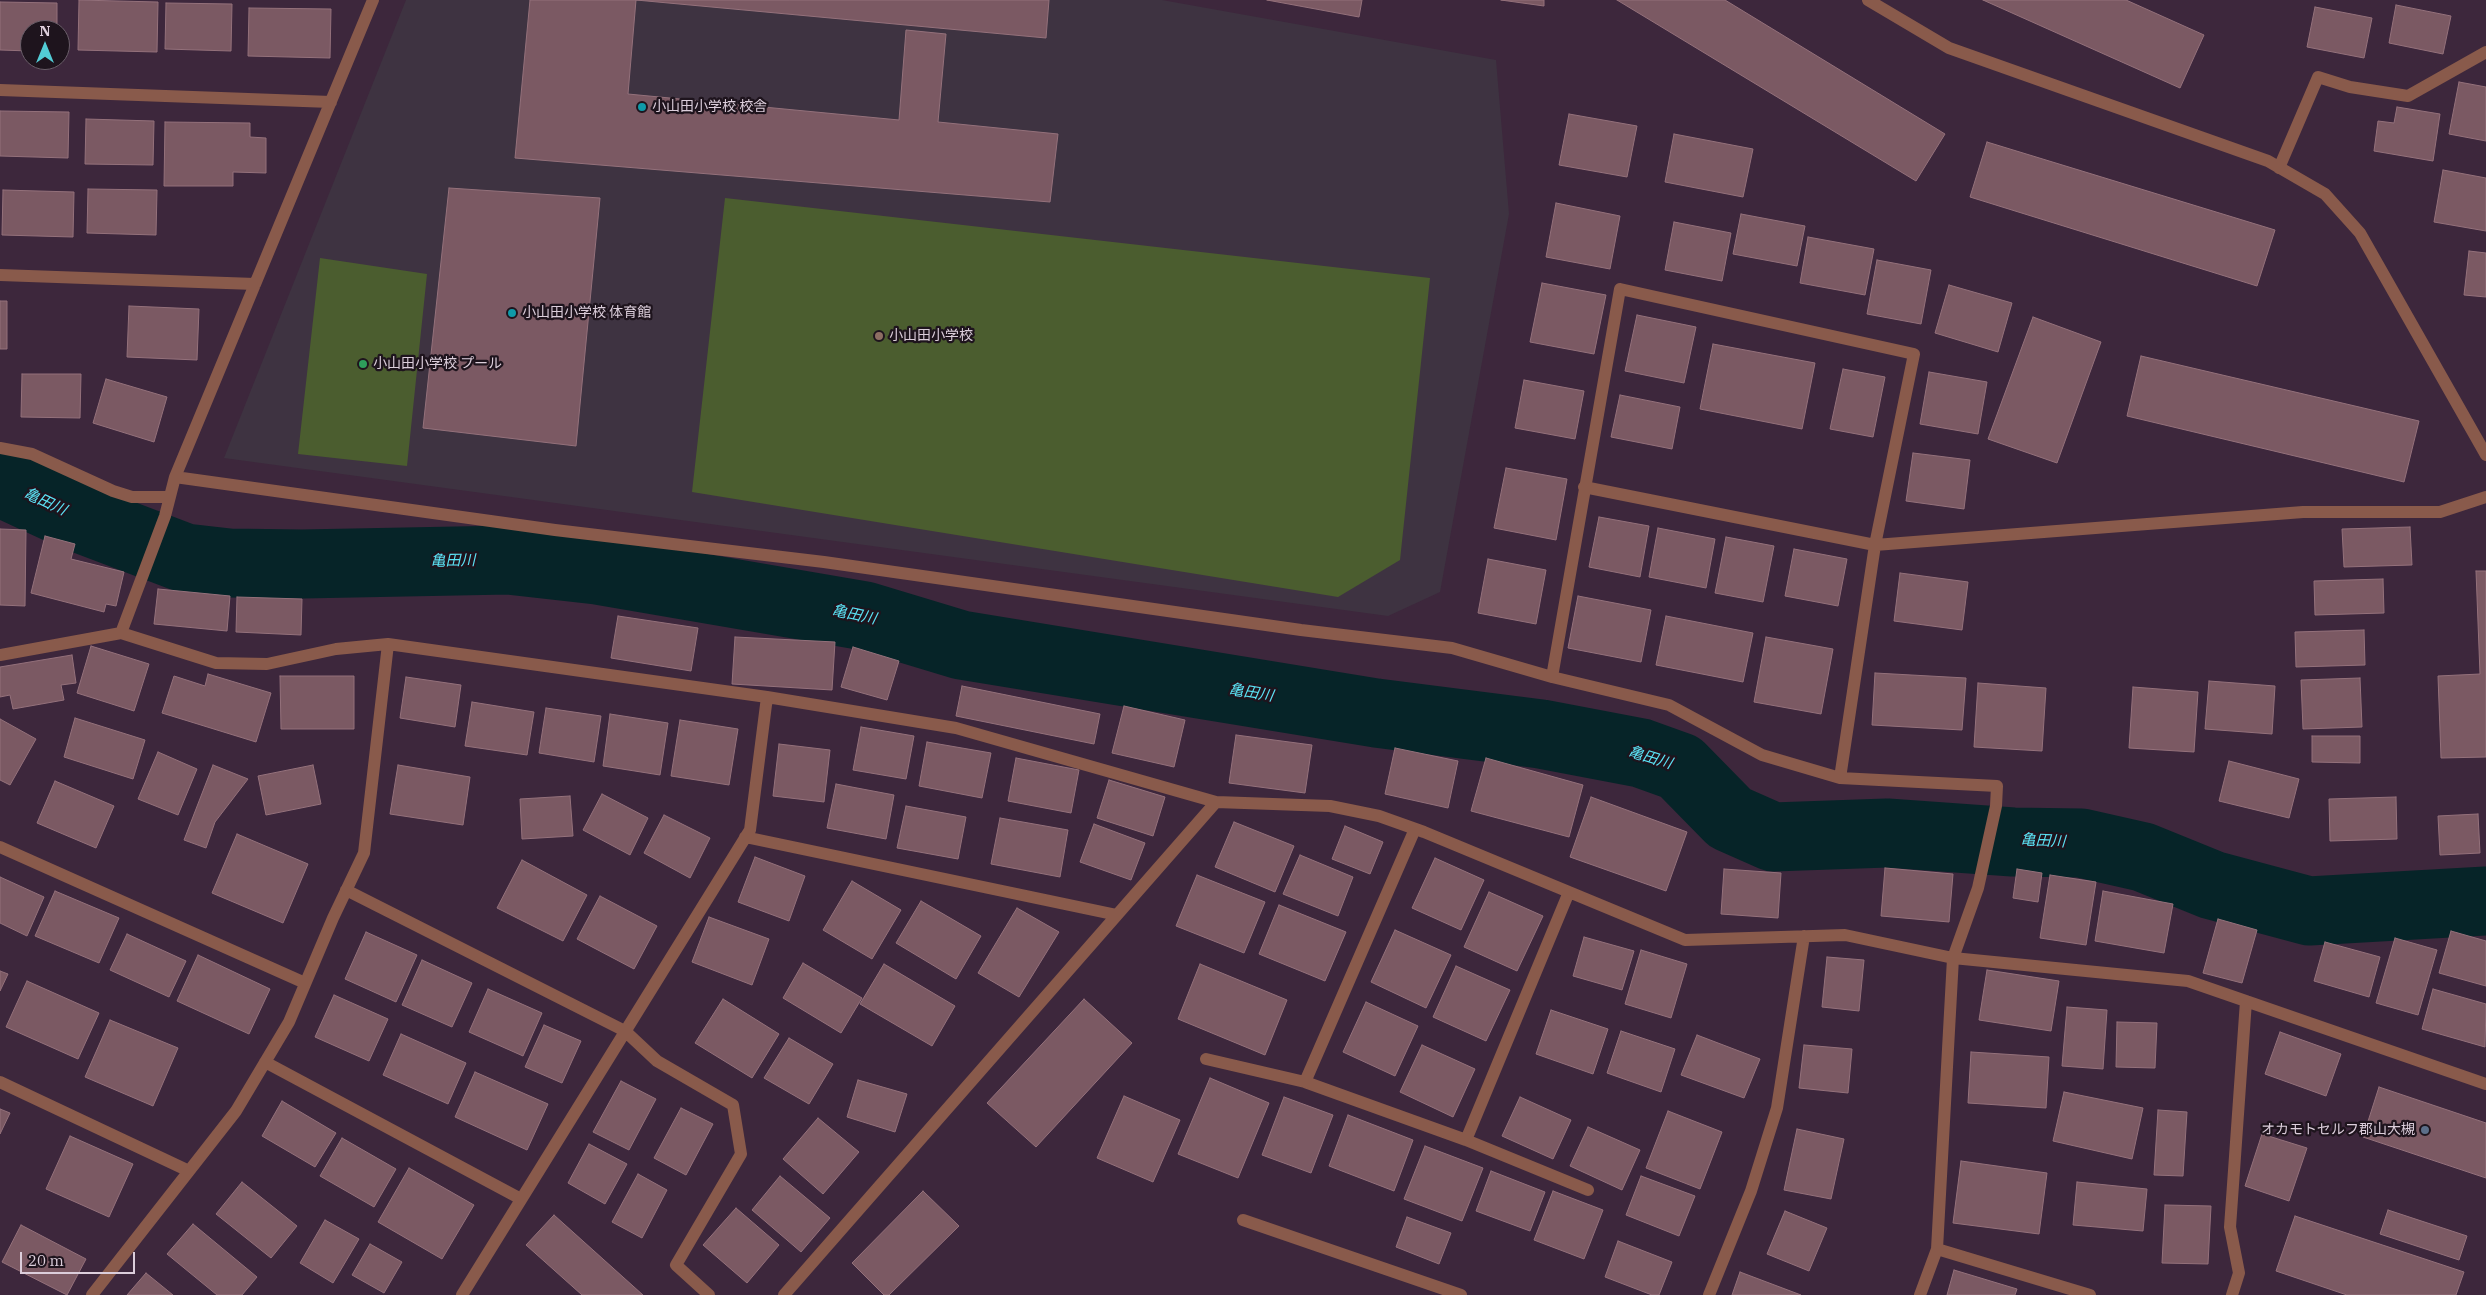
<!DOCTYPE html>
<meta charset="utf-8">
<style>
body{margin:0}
#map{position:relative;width:2486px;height:1295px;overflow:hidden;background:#3d273c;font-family:"IBM Plex Serif",serif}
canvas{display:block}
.north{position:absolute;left:20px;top:20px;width:50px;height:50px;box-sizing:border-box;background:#1e141d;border:1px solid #6a5e69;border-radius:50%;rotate:0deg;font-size:14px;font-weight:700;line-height:20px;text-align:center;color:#dccedb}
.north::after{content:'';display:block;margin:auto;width:18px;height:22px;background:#52ccd5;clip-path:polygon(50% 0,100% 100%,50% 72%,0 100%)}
.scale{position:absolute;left:20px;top:1252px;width:115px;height:22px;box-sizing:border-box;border:2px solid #dccedb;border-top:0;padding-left:6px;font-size:15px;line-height:18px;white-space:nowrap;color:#dccedb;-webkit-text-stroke:4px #1e141d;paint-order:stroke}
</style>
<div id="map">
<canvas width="2486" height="1295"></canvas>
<div class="north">N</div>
<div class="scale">20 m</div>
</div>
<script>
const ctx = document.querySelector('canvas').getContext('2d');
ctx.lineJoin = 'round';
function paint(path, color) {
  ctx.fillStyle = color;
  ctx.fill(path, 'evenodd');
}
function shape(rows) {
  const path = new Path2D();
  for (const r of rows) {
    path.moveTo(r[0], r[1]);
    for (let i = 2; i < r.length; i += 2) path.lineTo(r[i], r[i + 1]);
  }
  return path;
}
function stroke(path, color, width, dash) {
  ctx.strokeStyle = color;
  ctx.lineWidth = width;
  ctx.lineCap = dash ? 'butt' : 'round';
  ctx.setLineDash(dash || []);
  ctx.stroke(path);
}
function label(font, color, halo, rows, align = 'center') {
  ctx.font = font + ' "IBM Plex Serif","Noto Sans JP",serif';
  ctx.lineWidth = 4.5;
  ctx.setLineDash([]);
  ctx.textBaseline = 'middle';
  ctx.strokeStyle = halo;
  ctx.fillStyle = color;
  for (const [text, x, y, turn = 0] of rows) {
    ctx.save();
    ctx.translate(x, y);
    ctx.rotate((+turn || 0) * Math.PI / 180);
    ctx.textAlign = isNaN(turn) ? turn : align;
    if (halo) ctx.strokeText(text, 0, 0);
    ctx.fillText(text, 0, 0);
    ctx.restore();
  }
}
paint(shape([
 [406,0,1162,0,1496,60,1509,214,1440,592,1388,616,224,458]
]), '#3e3341');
paint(shape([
 [725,198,1430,278,1400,560,1338,597,692,492],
 [320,258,427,274,407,466,298,454]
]), '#4b5d2f');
stroke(shape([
 [0,482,69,514,185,558,229,563,302,564,508,560,597,570,865,616,961,645,1376,713,1541,734,1641,753,1680,767,1730,818,1773,837,1887,833,2013,842,2081,843,2143,857,2212,885,2309,911,2486,901]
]), '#062428', 69);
const building = shape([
 [79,0,158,2,157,52,78,50,79,0],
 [530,0,1049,0,1046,38,636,0,628,94,899,120,906,30,946,34,938,122,1058,134,1050,202,515,158,530,0],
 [1267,0,1362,0,1359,17,1267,0],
 [1501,0,1544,0,1544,6,1501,0],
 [1617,0,1725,0,1945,134,1916,181,1617,0],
 [1983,0,2126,0,2204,35,2180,88,1983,0],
 [0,2,57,3,57,30,30,30,30,51,0,50,0,2],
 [166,3,232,4,231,51,165,49,166,3],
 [2396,5,2451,16,2443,54,2389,43,2396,5],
 [2315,7,2372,18,2364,58,2307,47,2315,7],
 [249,8,331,9,330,58,248,56,249,8],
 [2459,82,2486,87,2486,141,2449,134,2459,82],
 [2397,107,2440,114,2433,161,2374,151,2378,121,2394,123,2397,107],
 [0,111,69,112,68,158,0,156,0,111],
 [1569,114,1637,126,1627,177,1559,165,1569,114],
 [86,119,154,121,153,165,85,164,86,119],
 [165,122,250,123,250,137,266,138,266,173,233,172,233,186,164,186,165,122],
 [1674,134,1753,149,1743,197,1665,182,1674,134],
 [1987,142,2275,230,2257,286,1970,197,1987,142],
 [2443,170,2486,178,2486,231,2434,222,2443,170],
 [449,188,600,198,576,446,423,428,449,188],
 [88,189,157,190,156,235,87,233,88,189],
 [3,190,74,192,73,237,2,235,3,190],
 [1556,203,1620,216,1610,269,1546,257,1556,203],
 [1741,214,1805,226,1797,266,1733,254,1741,214],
 [1674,222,1731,233,1722,281,1665,270,1674,222],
 [1808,237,1874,249,1865,295,1800,283,1808,237],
 [2469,251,2486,253,2486,297,2464,295,2469,251],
 [1877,260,1931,270,1921,324,1867,314,1877,260],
 [1542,283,1606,295,1594,354,1530,342,1542,283],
 [1949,285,2012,303,1998,352,1935,333,1949,285],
 [0,301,7,301,7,349,0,349,0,301],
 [129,306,199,309,197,360,127,357,129,306],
 [1637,315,1696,327,1684,383,1625,371,1637,315],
 [2033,317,2101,342,2057,463,1988,439,2033,317],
 [1713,344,1815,363,1802,429,1700,409,1713,344],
 [2141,356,2419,421,2404,482,2127,416,2141,356],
 [1843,369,1885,377,1873,437,1830,429,1843,369],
 [1929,372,1987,382,1978,434,1920,424,1929,372],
 [22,374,81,374,80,418,21,417,22,374],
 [106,379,167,397,154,442,93,423,106,379],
 [1524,380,1584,391,1575,439,1515,428,1524,380],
 [1620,395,1680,407,1672,449,1611,437,1620,395],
 [1913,453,1970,460,1964,509,1906,501,1913,453],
 [1506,468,1567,479,1556,540,1494,528,1506,468],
 [1599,517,1649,526,1640,577,1589,567,1599,517],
 [2410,527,2412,565,2344,567,2342,529,2410,527],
 [1658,528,1715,539,1706,588,1649,577,1658,528],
 [0,529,26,530,25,606,0,605,0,529],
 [45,536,75,544,71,559,124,572,116,606,106,604,104,612,31,593,45,536],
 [1726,537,1774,546,1763,602,1715,593,1726,537],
 [1794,549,1847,559,1838,606,1785,596,1794,549],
 [1488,559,1546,570,1536,624,1478,613,1488,559],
 [2476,571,2486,571,2486,757,2441,758,2438,676,2480,674,2476,571],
 [1900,573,1968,582,1962,630,1894,621,1900,573],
 [2383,579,2384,613,2315,615,2314,581,2383,579],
 [158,589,230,596,227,631,154,624,158,589],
 [1578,596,1651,610,1641,662,1568,648,1578,596],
 [237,597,302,599,301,635,236,632,237,597],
 [618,616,698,628,691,671,611,658,618,616],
 [1666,616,1753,633,1743,682,1656,665,1666,616],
 [2364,630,2365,665,2296,667,2295,632,2364,630],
 [735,637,835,642,832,690,732,684,735,637],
 [1766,637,1833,649,1821,714,1754,702,1766,637],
 [91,646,149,664,134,711,77,693,91,646],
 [853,647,899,661,887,700,841,687,853,647],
 [72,655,76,683,61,685,64,700,13,709,10,695,0,697,0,667,72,655],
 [1875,673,1966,678,1962,730,1872,725,1875,673],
 [208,674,271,693,256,742,162,713,174,676,205,686,208,674],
 [280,676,354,676,354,729,281,729,280,676],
 [406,677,461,685,455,727,400,718,406,677],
 [2360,678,2362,727,2303,729,2301,680,2360,678],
 [2209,681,2275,686,2272,734,2205,729,2209,681],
 [1978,683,2046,688,2042,751,1974,747,1978,683],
 [962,686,1100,714,1094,744,956,716,962,686],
 [2133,687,2198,692,2194,752,2129,748,2133,687],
 [472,702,534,712,527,755,465,746,472,702],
 [1124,706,1185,720,1174,767,1112,753,1124,706],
 [546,708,601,716,594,762,539,753,546,708],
 [610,714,668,723,660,775,603,766,610,714],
 [75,718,145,740,133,779,64,757,75,718],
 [0,719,36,739,10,785,0,780,0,719],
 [680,720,738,729,729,785,671,776,680,720],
 [861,727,914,736,906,779,853,770,861,727],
 [1236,735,1312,745,1305,793,1229,783,1236,735],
 [2312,736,2360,736,2360,763,2312,762,2312,736],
 [927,742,991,753,982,798,919,786,927,742],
 [779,744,830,750,824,802,773,796,779,744],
 [1395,748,1458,761,1448,808,1385,794,1395,748],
 [158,752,197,769,178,815,138,799,158,752],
 [1016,758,1079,770,1071,813,1008,801,1016,758],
 [1486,758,1583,785,1569,837,1471,811,1486,758],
 [2229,761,2299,779,2289,818,2219,801,2229,761],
 [213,765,248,779,215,822,206,848,184,840,213,765],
 [313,765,321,804,266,815,258,776,313,765],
 [398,765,470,777,463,825,390,814,398,765],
 [1109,780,1165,797,1153,836,1097,818,1109,780],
 [55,781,114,806,96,848,37,823,55,781],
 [836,784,894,795,886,839,827,828,836,784],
 [602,794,648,818,630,855,583,830,602,794],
 [570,796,573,836,522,839,520,799,570,796],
 [1591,797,1687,832,1666,891,1570,857,1591,797],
 [2396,797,2397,839,2330,841,2329,799,2396,797],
 [906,806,966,817,958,859,897,848,906,806],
 [2478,814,2480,853,2440,855,2438,816,2478,814],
 [664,815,710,838,690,878,644,853,664,815],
 [1000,818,1068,830,1060,877,991,864,1000,818],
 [1234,822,1294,846,1275,892,1215,867,1234,822],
 [1094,824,1145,843,1131,880,1080,862,1094,824],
 [1345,826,1383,842,1370,874,1332,859,1345,826],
 [237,834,308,864,283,923,212,893,237,834],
 [1300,855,1353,877,1338,916,1283,894,1300,855],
 [755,857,805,876,789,921,738,902,755,857],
 [1435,858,1484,880,1461,930,1412,908,1435,858],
 [522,860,587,895,563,941,497,908,522,860],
 [1885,868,1953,874,1949,922,1881,916,1885,868],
 [1724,869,1781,873,1778,918,1721,914,1724,869],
 [2017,869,2042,873,2038,902,2013,898,2017,869],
 [1197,875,1265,902,1244,953,1176,926,1197,875],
 [2050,875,2096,882,2086,945,2040,938,2050,875],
 [0,877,44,897,27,936,0,923,0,877],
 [852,881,901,910,872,959,823,930,852,881],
 [55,891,119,918,99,963,35,936,55,891],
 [2103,891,2173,904,2164,953,2095,941,2103,891],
 [1489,892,1543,916,1517,971,1464,947,1489,892],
 [600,896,657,926,634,969,577,939,600,896],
 [921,901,981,936,956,979,896,943,921,901],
 [1279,905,1346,932,1325,981,1259,954,1279,905],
 [1017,908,1059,932,1019,997,978,973,1017,908],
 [709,917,769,939,752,985,692,962,709,917],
 [2218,919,2257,930,2242,983,2203,973,2218,919],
 [1395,930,1451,955,1426,1008,1371,982,1395,930],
 [2451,931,2486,941,2486,986,2439,973,2451,931],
 [366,932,417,955,396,1002,345,979,366,932],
 [127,934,186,961,169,997,110,970,127,934],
 [1584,937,1634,951,1622,990,1573,976,1584,937],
 [2395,938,2437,950,2418,1015,2376,1003,2395,938],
 [2325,942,2380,957,2369,997,2314,981,2325,942],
 [1641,950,1687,964,1671,1018,1625,1004,1641,950],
 [198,955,270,989,249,1034,177,1001,198,955],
 [1827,957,1864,960,1859,1011,1822,1007,1827,957],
 [422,960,472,983,452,1027,402,1005,422,960],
 [803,963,862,998,841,1033,783,998,803,963],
 [884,964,955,1006,932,1046,860,1004,884,964],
 [1200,964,1287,1000,1265,1055,1178,1019,1200,964],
 [1456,966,1510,990,1486,1041,1433,1017,1456,966],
 [1987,970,2059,981,2051,1031,1979,1020,1987,970],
 [0,971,8,974,0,991,0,971],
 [27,981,99,1013,78,1059,6,1027,27,981],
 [488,989,542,1013,523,1056,469,1032,488,989],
 [2433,989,2486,1004,2485,1047,2422,1029,2433,989],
 [334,995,388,1019,369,1061,315,1037,334,995],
 [723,999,779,1034,752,1078,695,1043,723,999],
 [1084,999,1132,1043,1036,1147,987,1103,1084,999],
 [1366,1002,1418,1026,1395,1076,1343,1052,1366,1002],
 [2067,1007,2107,1010,2103,1069,2062,1066,2067,1007],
 [1551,1010,1608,1029,1593,1074,1536,1054,1551,1010],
 [110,1020,178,1048,153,1106,85,1077,110,1020],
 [2117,1022,2157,1023,2155,1068,2116,1067,2117,1022],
 [544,1025,581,1041,562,1083,525,1067,544,1025],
 [1621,1031,1675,1049,1661,1092,1607,1073,1621,1031],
 [2280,1032,2341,1054,2326,1096,2265,1074,2280,1032],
 [401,1034,466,1063,448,1104,383,1075,401,1034],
 [1697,1035,1760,1059,1744,1098,1681,1075,1697,1035],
 [789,1038,833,1064,809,1104,764,1078,789,1038],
 [1422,1045,1475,1069,1453,1117,1400,1092,1422,1045],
 [1804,1045,1852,1049,1848,1093,1799,1088,1804,1045],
 [1971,1052,2049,1057,2046,1108,1968,1103,1971,1052],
 [475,1072,548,1104,527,1150,455,1117,475,1072],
 [1210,1078,1269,1103,1238,1178,1178,1154,1210,1078],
 [858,1080,907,1094,895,1132,847,1117,858,1080],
 [621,1081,656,1099,629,1150,593,1132,621,1081],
 [2379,1087,2486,1123,2486,1178,2363,1137,2379,1087],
 [2064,1092,2143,1108,2132,1159,2053,1141,2064,1092],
 [1124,1096,1180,1120,1153,1182,1097,1158,1124,1096],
 [1284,1097,1333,1115,1311,1173,1262,1155,1284,1097],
 [1520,1097,1571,1120,1553,1159,1502,1136,1520,1097],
 [282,1101,336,1133,315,1167,262,1136,282,1101],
 [681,1108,713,1124,686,1175,654,1158,681,1108],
 [0,1109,10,1113,0,1134,0,1109],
 [2158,1110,2187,1112,2183,1176,2154,1175,2158,1110],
 [1668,1111,1722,1132,1700,1189,1646,1168,1668,1111],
 [1348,1115,1413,1140,1394,1191,1329,1166,1348,1115],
 [818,1118,859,1152,823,1194,783,1159,818,1118],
 [1588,1127,1640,1150,1622,1190,1570,1166,1588,1127],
 [1797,1129,1844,1139,1831,1199,1784,1190,1797,1129],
 [2262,1134,2307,1148,2289,1201,2245,1186,2262,1134],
 [70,1136,133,1164,109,1217,46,1189,70,1136],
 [342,1138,396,1169,374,1207,320,1176,342,1138],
 [589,1144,627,1164,605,1204,568,1183,589,1144],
 [1425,1146,1483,1168,1462,1221,1404,1199,1425,1146],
 [1961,1161,2047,1173,2039,1234,1953,1223,1961,1161],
 [409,1168,474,1205,442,1259,378,1222,409,1168],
 [1491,1171,1545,1192,1530,1231,1476,1211,1491,1171],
 [638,1174,667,1190,642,1238,612,1222,638,1174],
 [780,1176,830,1218,801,1252,752,1210,780,1176],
 [1641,1176,1695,1196,1679,1236,1626,1215,1641,1176],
 [242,1182,297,1226,271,1258,216,1214,242,1182],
 [2077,1182,2147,1189,2143,1231,2073,1225,2077,1182],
 [923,1191,959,1226,889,1295,884,1295,852,1263,923,1191],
 [1553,1191,1603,1210,1584,1259,1534,1240,1553,1191],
 [2165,1205,2211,1206,2208,1264,2162,1263,2165,1205],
 [736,1208,779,1245,747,1283,703,1245,736,1208],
 [2388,1210,2467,1236,2459,1260,2380,1234,2388,1210],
 [1785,1211,1827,1228,1809,1271,1767,1254,1785,1211],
 [554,1215,643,1295,582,1295,526,1245,554,1215],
 [2295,1216,2464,1272,2456,1295,2347,1295,2276,1271,2295,1216],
 [1407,1217,1451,1233,1439,1264,1396,1247,1407,1217],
 [325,1220,359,1239,333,1283,300,1263,325,1220],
 [193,1224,257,1277,242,1295,217,1295,167,1254,193,1224],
 [21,1225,86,1259,67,1295,2,1262,21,1225],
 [1618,1241,1672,1262,1659,1295,1652,1295,1605,1277,1618,1241],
 [370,1244,402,1262,384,1293,352,1275,370,1244],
 [1954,1270,2017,1289,2015,1295,1947,1295,1954,1270],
 [1740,1272,1801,1295,1732,1295,1740,1272],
 [146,1273,173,1295,127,1295,146,1273]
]);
paint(building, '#7b5963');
stroke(building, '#94717b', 1);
stroke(shape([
 [1868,0,1949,48,2268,161,2325,194,2360,233,2486,455],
 [0,90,331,102],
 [2279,168,2318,77,2350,87,2408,96,2486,52],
 [0,275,255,284],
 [0,448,32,454,113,491,132,497,170,497],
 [175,477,555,530,824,562,1301,630,1452,648,1552,677,1669,705,1762,755,1840,778,1997,786,1996,806,1978,888,1953,958,1937,1249,1920,1295],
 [1584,487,1875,545,2303,512,2440,512,2486,497],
 [121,633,165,516,175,477,373,0],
 [0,655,121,633,216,663,267,664,336,649,388,644,767,697,956,728,1216,802,1330,806,1379,816,1424,832,1685,940,1845,935,1953,958,2188,981,2486,1084],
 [1552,677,1620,289,1914,354,1875,545,1840,778],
 [745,837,1117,915],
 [0,847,305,983],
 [346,890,625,1031,657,1061,733,1105,741,1154,676,1265,709,1295],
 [1206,1059,1305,1082,1466,1140,1588,1190],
 [265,1062,521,1199],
 [0,1082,189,1171],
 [1305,1082,1415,829],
 [1466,1140,1569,892],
 [1243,1220,1461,1295],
 [1937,1249,2090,1295],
 [92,1295,236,1111,289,1022,333,918,364,853,388,644],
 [462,1295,750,830,767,697],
 [784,1295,1216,802],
 [1709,1295,1751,1191,1777,1108,1804,936],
 [2232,1295,2239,1273,2230,1227,2246,1001]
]), '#895a4b', 12);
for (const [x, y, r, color] of [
 [642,107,5,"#0f9aa8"],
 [512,313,5,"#0f9aa8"],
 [879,336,5,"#8d6e63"],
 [363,364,5,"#2e9e5b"],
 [2425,1130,5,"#5c6f8a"]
]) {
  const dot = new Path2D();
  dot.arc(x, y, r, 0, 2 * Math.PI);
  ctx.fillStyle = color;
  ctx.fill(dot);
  stroke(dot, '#1e141d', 2);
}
label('14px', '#dccedb', '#1e141d', [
 ["小山田小学校 校舎",652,107],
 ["小山田小学校 体育館",522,313],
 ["小山田小学校",889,336],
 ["小山田小学校 プール",373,364],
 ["オカモトセルフ郡山大槻",2415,1130,"right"]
], 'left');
label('italic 15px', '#5be3f5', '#1e141d', [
 ["亀田川",45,502,25],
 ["亀田川",453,561,-1],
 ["亀田川",854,615,12],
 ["亀田川",1251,693,9],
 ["亀田川",1650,758,17],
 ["亀田川",2043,841,3]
]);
</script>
